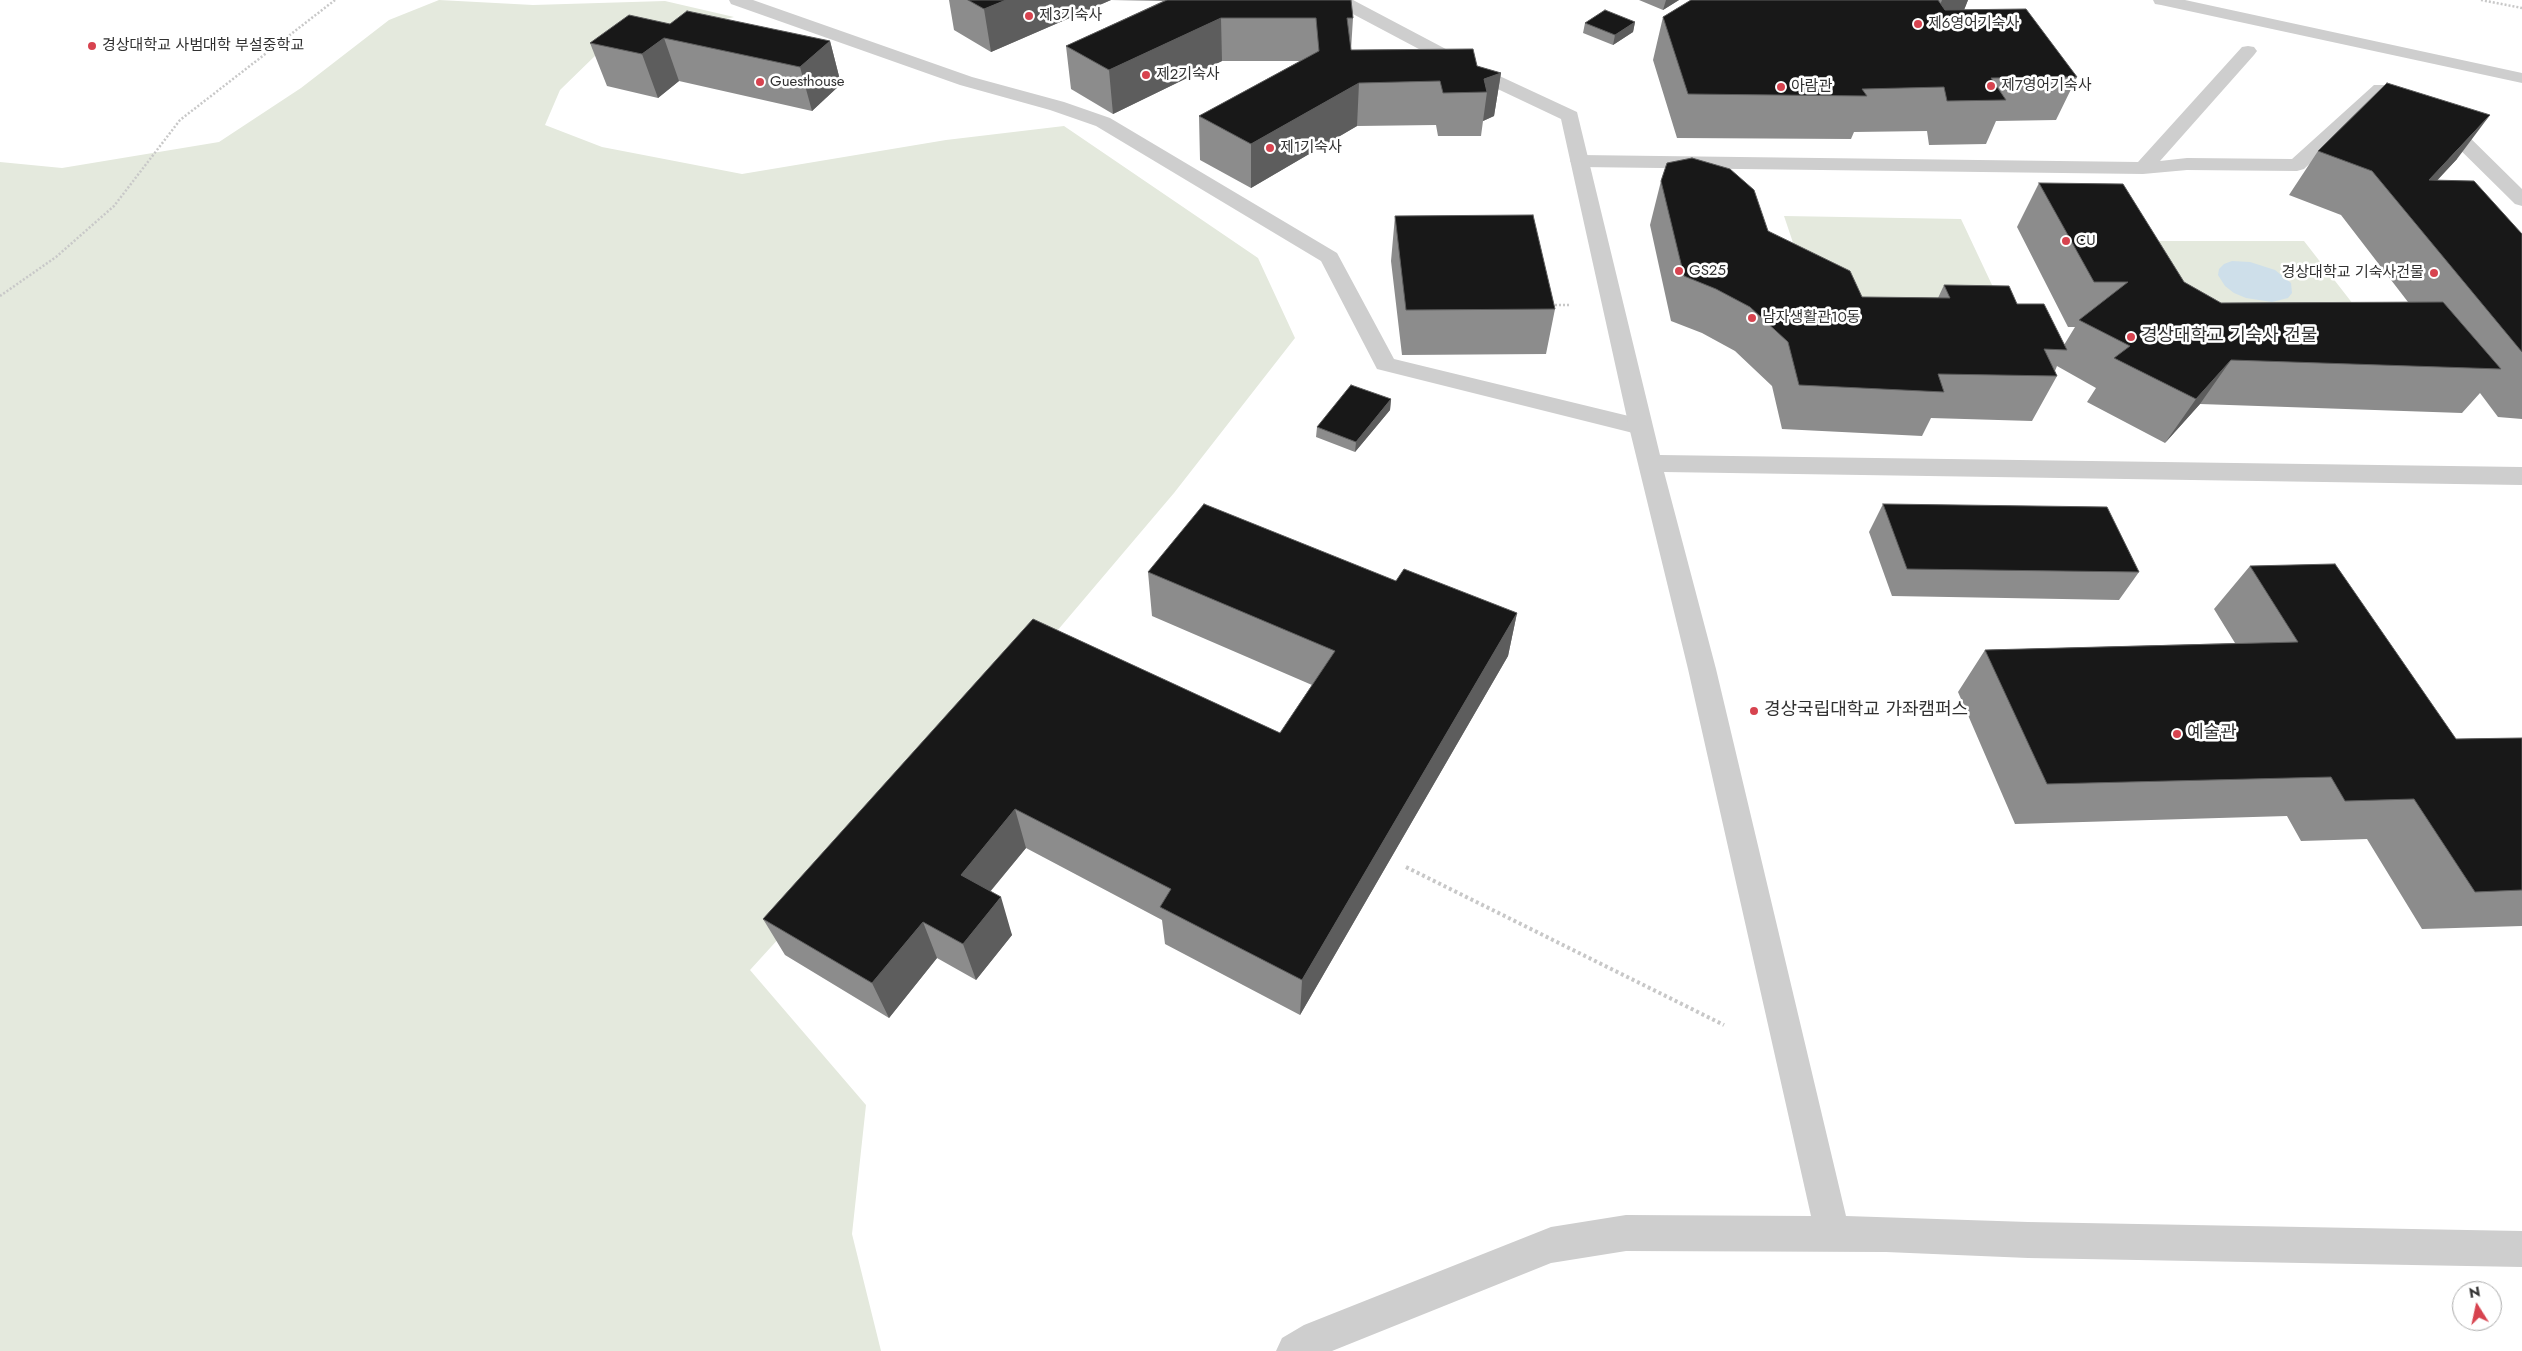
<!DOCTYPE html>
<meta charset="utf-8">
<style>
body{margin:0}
#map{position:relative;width:2522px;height:1351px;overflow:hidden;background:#fff;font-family:Jost,sans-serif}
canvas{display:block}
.north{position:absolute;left:2452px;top:1281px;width:50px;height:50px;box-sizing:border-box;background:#fff;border:1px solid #adadad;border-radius:50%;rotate:350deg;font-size:14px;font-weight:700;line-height:20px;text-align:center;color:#313131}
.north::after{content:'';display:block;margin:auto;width:18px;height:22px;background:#d7434f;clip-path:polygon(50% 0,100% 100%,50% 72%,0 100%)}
</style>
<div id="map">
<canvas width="2522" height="1351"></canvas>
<div class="north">N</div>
</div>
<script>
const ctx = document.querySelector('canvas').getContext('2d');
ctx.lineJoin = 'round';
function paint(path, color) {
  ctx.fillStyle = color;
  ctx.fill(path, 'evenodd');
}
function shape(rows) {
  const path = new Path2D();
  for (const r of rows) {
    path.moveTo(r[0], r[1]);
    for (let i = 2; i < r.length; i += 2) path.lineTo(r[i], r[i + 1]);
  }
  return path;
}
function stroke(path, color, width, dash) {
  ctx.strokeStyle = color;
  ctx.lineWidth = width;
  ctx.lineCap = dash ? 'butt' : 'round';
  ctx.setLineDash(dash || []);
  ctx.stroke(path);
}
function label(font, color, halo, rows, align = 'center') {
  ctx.font = font + ' Jost,"Noto Sans KR",sans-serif';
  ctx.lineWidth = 5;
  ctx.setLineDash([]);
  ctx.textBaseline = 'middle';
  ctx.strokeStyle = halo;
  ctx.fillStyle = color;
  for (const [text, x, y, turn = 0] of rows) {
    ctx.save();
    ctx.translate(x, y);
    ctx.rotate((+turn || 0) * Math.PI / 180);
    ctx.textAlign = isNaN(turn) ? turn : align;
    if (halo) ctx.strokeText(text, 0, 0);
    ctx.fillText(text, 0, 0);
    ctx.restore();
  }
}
paint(shape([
 [439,0,533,5,665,1,734,17,598,53,560,90,545,125,602,147,742,174,946,140,1064,126,1258,258,1295,338,1174,493,1029,664,750,970,866,1105,852,1234,881,1351,0,1351,0,162,62,168,219,142,301,88,389,20],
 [1784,216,1961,219,2000,302,1812,299],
 [2150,241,2304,241,2367,322,2204,322]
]), '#e4e9dd');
paint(shape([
 [2232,261,2250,262,2275,270,2291,283,2292,293,2288,298,2272,302,2246,298,2234,293,2225,286,2218,275,2219,269,2224,264]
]), '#cedfea');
stroke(shape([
 [2481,0,2522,8],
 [0,296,56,257,114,206,180,120,335,0],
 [1551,305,1570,305]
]), '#c8c8c8', 2.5, [2, 2]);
stroke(shape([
 [1406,867,1724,1025]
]), '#c8c8c8', 4, [3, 3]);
paint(shape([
 [729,0,753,0,972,77,1064,102,1110,118,1337,253,1394,359,1641,419,1649,421,1653,427,1649,433,1641,435,1377,369,1321,261,1096,126,1050,110,960,85,731,4,729,0],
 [2153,0,2185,0,2522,73,2522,83,2161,5,2155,4,2153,0],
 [2248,46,2254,47,2257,51,2254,55,2160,161,2187,158,2292,159,2374,85,2386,85,2389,89,2304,169,2297,171,2187,170,2143,174,1580,167,1573,165,1570,161,1573,157,1580,155,2138,162,2242,47,2248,46],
 [2444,117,2451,119,2522,189,2522,206,2515,204,2437,127,2435,123,2437,119,2444,117]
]), '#cecece');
paint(shape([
 [1332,0,1353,0,1478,66,1577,112,1660,455,2522,467,2522,485,1664,472,1716,669,1846,1216,2028,1222,2522,1231,2522,1267,2028,1258,1886,1252,1626,1251,1551,1263,1332,1351,1276,1351,1282,1338,1304,1325,1551,1227,1626,1215,1811,1216,1688,669,1629,427,1561,119,1466,74,1334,4,1332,0]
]), '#cecece');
paint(shape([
 [949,0,1351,0,1353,18,1351,50,1477,66,1501,73,1494,116,1483,121,1481,136,1438,136,1436,125,1357,126,1251,188,1200,160,1199,116,1300,61,1222,61,1113,114,1071,89,1066,46,1163,1,1111,0,991,52,954,30],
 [1639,0,1679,0,1663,10],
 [1691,0,1968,0,1964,10,2077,77,2056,120,1996,121,1986,144,1929,145,1927,131,1854,132,1851,139,1677,138,1653,60,1663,17],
 [1635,22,1633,32,1613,45,1583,33,1585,23],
 [670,24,830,41,841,84,812,111,679,81,658,98,607,86,590,43],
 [2318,151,2457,159,2437,180,2522,234,2522,419,2498,417,2480,393,2462,413,2200,404,2165,443,2087,402,2096,388,2057,366,2055,371,2057,376,2032,421,1931,418,1922,436,1782,429,1772,386,1735,351,1702,333,1671,321,1650,225,1661,181,1768,231,1862,297,1938,298,1944,285,2017,304,2064,345,2075,327,2068,327,2017,227,2039,183,2184,282,2221,303,2408,302,2341,215,2289,195],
 [1395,216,1555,309,1546,354,1402,355,1391,261],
 [1391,399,1390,410,1355,452,1316,437,1317,427],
 [1883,504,2139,572,2119,600,1892,596,1869,532],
 [2250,566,2456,739,2522,738,2522,926,2422,929,2367,839,2301,841,2287,816,2015,824,1958,692,1985,650,2235,643,2214,609],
 [1148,572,1396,581,1517,613,1508,656,1300,1015,1165,944,1162,920,1026,848,990,892,1012,935,976,980,937,958,889,1018,785,955,763,919,1033,619,1280,733,1312,685,1152,616]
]), '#8c8c8c');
paint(shape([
 [1006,0,1111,0,991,52,984,9],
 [1666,0,1679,0,1663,10],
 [1942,0,1968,0,1964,10,1927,38],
 [1221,18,1222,61,1113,114,1109,70],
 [1635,22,1633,32,1613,45,1615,35],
 [664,38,679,81,658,98,642,54],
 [830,41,841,84,812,111,800,67],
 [1501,73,1494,116,1483,121,1487,92,1484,79],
 [1359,83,1357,126,1251,188,1251,144],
 [2490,115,2457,159,2407,213,2429,180],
 [2231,360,2200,404,2165,443,2196,399],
 [1391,399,1390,410,1355,452,1356,442],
 [1517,613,1508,656,1300,1015,1302,980],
 [1015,809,1026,848,973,912,961,875],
 [1001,897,1012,935,976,980,963,944],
 [923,922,937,958,889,1018,872,983]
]), '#5d5d5d');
const building = shape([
 [968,0,1006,0,984,9,968,0],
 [1167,0,1351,0,1353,18,1347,18,1351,50,1473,49,1477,66,1501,73,1484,79,1487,92,1443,93,1440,81,1359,83,1251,144,1199,116,1319,51,1316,18,1221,18,1109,70,1066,46,1167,0],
 [1691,0,1938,0,1945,10,2026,9,2077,77,1991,78,2006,100,1947,101,1944,87,1862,89,1867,96,1688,94,1663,17,1691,0],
 [1605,10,1635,22,1615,35,1585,23,1605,10],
 [687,11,830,41,800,67,664,38,642,54,590,43,629,15,670,24,687,11],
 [2387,83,2490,115,2429,180,2474,181,2522,234,2522,352,2372,171,2318,151,2387,83],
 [1692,158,1730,169,1754,190,1768,231,1850,271,1862,297,1950,298,1944,285,2009,286,2017,304,2044,304,2067,350,2044,349,2057,376,1938,374,1944,392,1799,385,1788,342,1750,307,1716,289,1684,276,1661,181,1667,163,1692,158],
 [2039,183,2123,184,2184,282,2221,303,2443,302,2501,369,2231,360,2196,399,2114,358,2130,346,2079,320,2128,282,2094,282,2039,183],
 [1533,215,1555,309,1406,310,1395,216,1533,215],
 [1351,385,1391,399,1356,442,1317,427,1351,385],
 [1204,504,1396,581,1404,569,1517,613,1302,980,1160,907,1171,889,1015,809,961,875,1001,897,963,944,923,922,872,983,763,919,1033,619,1280,733,1335,651,1148,572,1204,504],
 [1883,504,2107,507,2139,572,1907,569,1883,504],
 [2335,564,2456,739,2522,738,2522,890,2475,892,2414,799,2345,801,2331,777,2047,784,1985,650,2298,642,2250,566,2335,564]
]);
paint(building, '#181818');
stroke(building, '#5d5d5d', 1);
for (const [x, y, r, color] of [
 [1029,16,5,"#d7434f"],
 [1918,24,5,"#d7434f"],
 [92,46,5,"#d7434f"],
 [1146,75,5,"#d7434f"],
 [760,82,5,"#d7434f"],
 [1991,86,5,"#d7434f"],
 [1781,87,5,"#d7434f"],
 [1270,148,5,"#d7434f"],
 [2066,241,5,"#d7434f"],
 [1679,271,5,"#d7434f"],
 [2434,273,5,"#d7434f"],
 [1752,318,5,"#d7434f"],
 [2131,337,5,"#d7434f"],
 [1754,711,5,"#d7434f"],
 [2177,734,5,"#d7434f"]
]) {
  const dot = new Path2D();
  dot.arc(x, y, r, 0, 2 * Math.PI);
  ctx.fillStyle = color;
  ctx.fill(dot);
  stroke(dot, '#fff', 2);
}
label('15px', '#313131', '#fff', [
 ["제3기숙사",1039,16],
 ["제6영어기숙사",1928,24],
 ["경상대학교 사범대학 부설중학교",102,46],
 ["제2기숙사",1156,75],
 ["Guesthouse",770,82],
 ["제7영어기숙사",2001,86],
 ["아람관",1791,87],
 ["제1기숙사",1280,148],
 ["CU",2076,241],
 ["GS25",1689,271],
 ["경상대학교 기숙사건물",2424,273,"right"],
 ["남자생활관10동",1762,318]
], 'left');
label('18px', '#313131', '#fff', [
 ["경상대학교 기숙사 건물",2141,337],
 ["경상국립대학교 가좌캠퍼스",1764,711],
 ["예술관",2187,734]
], 'left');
</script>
